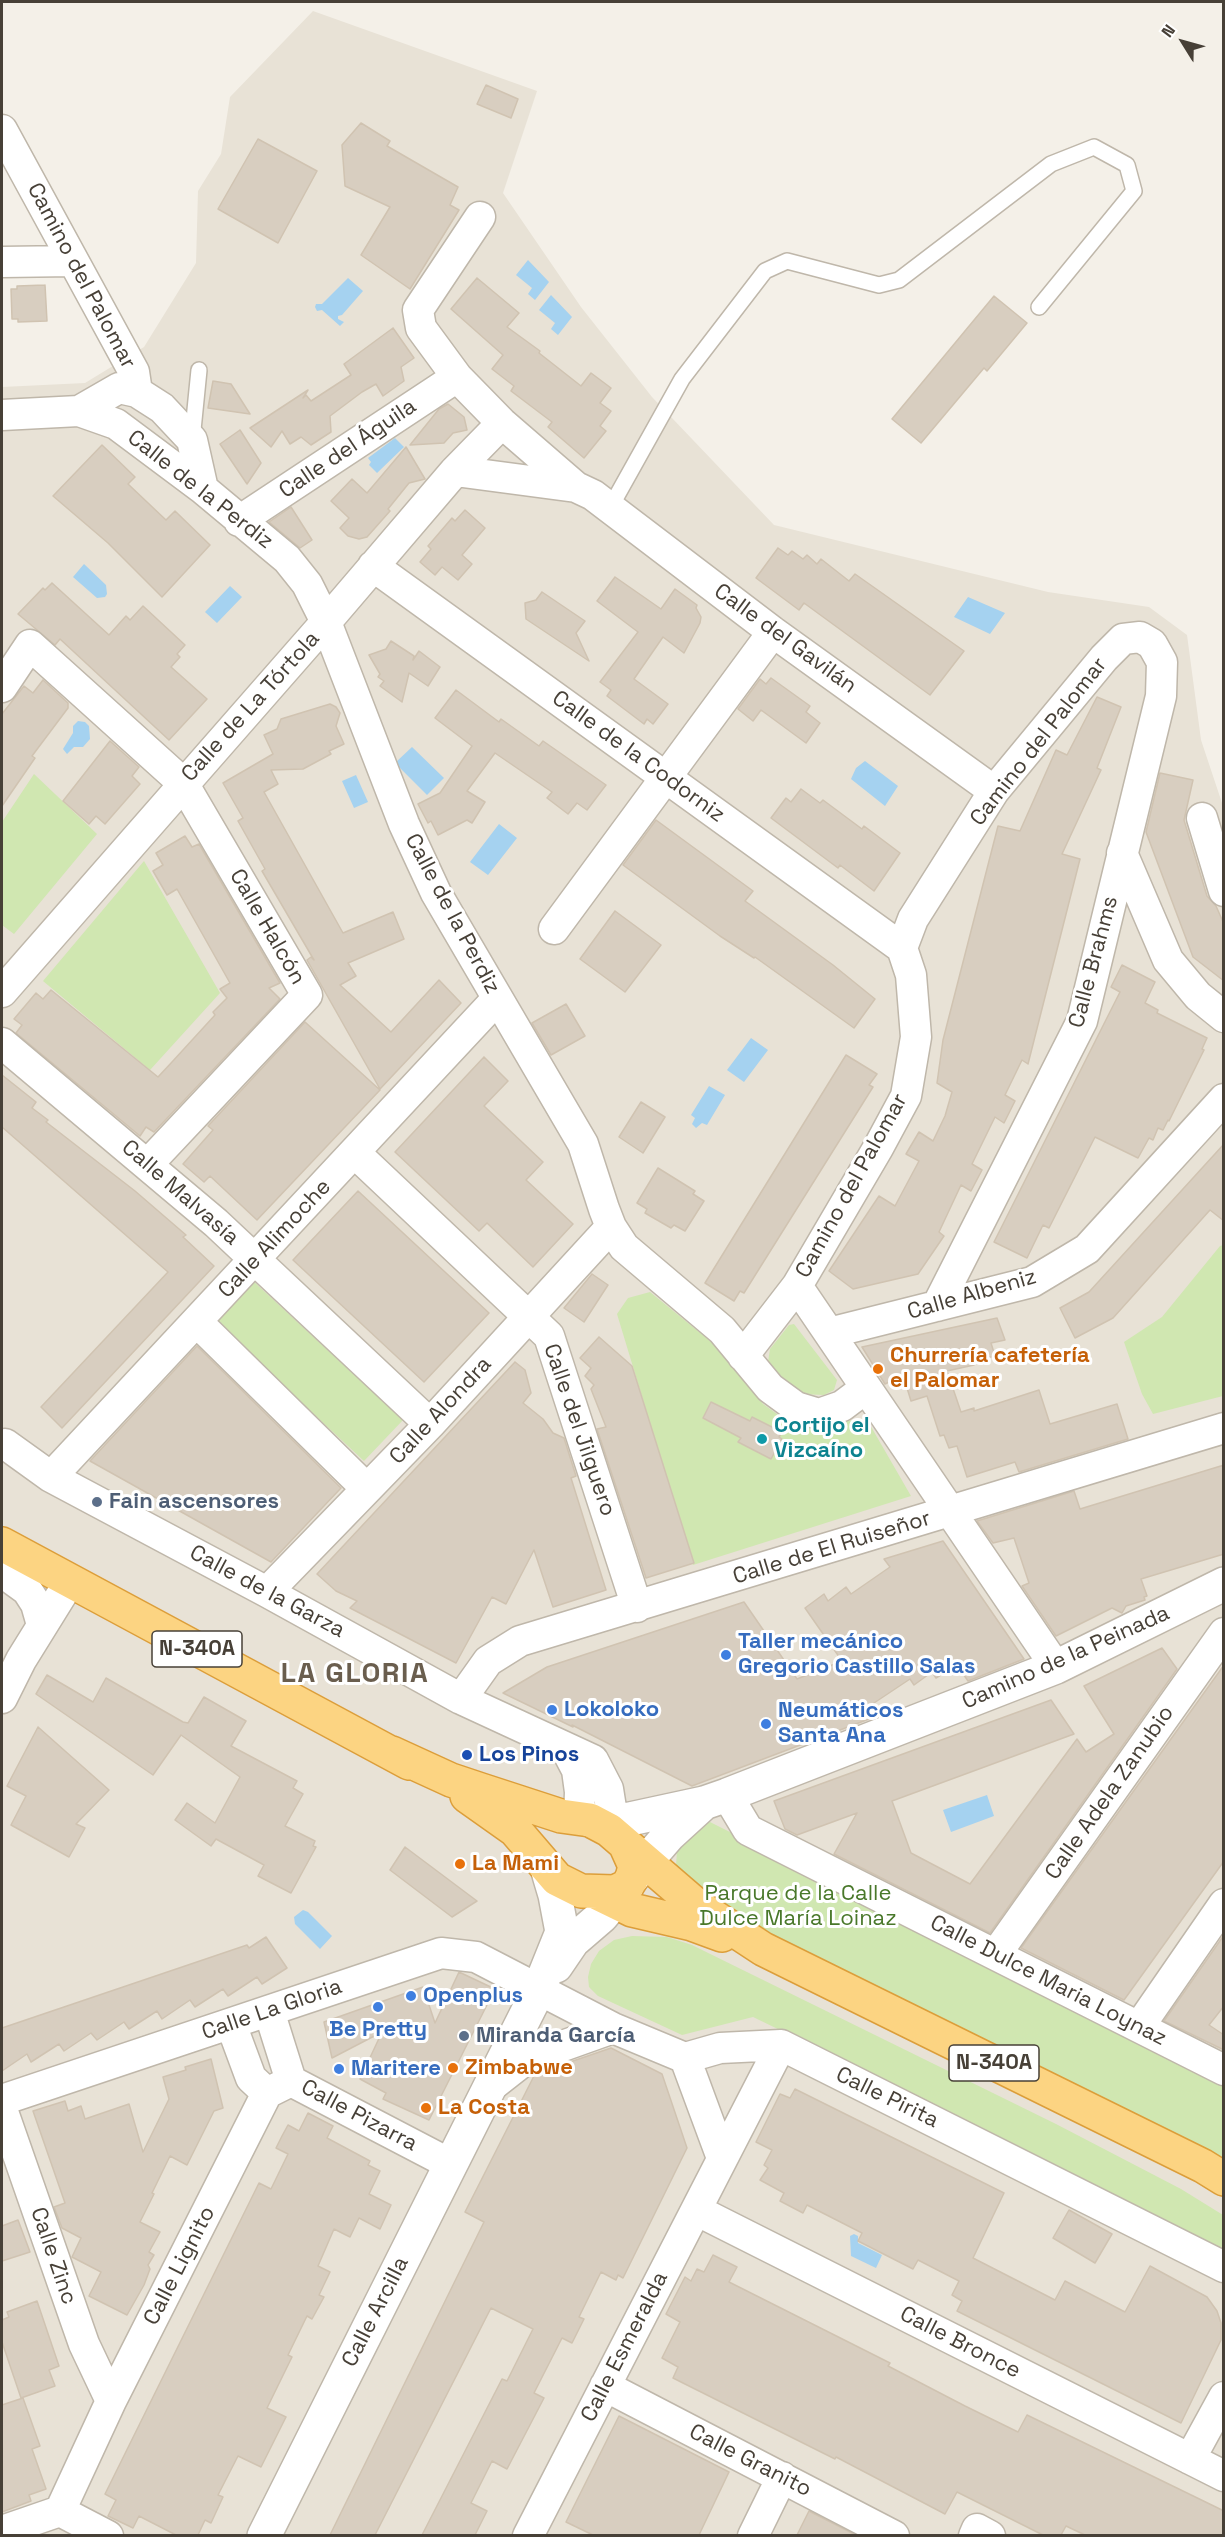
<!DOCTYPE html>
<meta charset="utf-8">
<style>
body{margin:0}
#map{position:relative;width:1225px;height:2537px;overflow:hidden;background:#f4f0e8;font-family:"Space Grotesk",sans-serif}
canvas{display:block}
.frame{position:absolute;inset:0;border:3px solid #474037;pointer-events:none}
.north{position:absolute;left:1153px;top:12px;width:60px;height:60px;-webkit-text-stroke:4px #fff;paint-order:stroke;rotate:307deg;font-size:16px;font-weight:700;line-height:24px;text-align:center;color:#474037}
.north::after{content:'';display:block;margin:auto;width:21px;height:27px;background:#474037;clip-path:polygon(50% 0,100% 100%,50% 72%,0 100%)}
</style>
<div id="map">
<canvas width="1225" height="2537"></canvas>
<div class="frame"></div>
<div class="north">N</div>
</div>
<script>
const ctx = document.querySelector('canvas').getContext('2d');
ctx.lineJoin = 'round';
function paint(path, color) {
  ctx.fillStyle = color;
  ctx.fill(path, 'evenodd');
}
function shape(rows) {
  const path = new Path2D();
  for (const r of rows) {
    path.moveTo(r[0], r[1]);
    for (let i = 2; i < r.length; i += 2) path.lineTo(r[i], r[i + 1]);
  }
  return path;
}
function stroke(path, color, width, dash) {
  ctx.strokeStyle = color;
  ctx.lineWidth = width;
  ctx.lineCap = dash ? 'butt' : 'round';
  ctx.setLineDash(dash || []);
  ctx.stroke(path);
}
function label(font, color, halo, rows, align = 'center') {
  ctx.font = font + ' "Space Grotesk",sans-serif';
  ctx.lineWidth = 6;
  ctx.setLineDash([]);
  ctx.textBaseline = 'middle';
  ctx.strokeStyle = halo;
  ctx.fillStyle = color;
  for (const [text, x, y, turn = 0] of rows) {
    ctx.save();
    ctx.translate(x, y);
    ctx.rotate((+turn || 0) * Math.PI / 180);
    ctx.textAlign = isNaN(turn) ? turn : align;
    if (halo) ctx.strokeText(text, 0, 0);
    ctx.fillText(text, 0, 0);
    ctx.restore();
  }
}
paint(shape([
 [313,11,537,91,503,193,581,307,652,397,774,525,1048,592,1149,607,1187,635,1201,740,1224,809,1223,2535,2,2536,2,387,85,383,144,347,196,263,198,191,221,154,230,97]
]), '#e8e2d6');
paint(shape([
 [34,774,97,834,14,934,2,925,2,822],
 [144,861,220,993,150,1070,43,981],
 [1223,1245,1223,1396,1153,1414,1142,1394,1124,1342,1162,1317,1220,1246],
 [251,1279,403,1420,364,1461,213,1320],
 [650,1292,731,1358,763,1404,798,1429,866,1418,911,1496,693,1565,617,1314,628,1298],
 [794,1324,837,1380,834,1390,824,1395,799,1394,782,1381,768,1362,770,1349,789,1325],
 [710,1822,1223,2080,1223,2158,776,1936,701,1891,676,1866,677,1851,689,1834],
 [632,1936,667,1937,692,1945,1056,2124,1181,2189,1223,2215,1223,2254,873,2075,753,2017,682,2035,598,1996,589,1987,588,1977,591,1964,599,1951,614,1940]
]), '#d0e7b1');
paint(shape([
 [528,260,549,282,535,300,528,294,532,288,516,275],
 [348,278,363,291,342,315,338,316,338,319,344,322,340,326,322,310,317,311,315,307,316,304,322,304],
 [551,295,572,317,558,335,551,329,555,323,539,310],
 [395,438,404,447,377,473,369,465,371,462,368,458],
 [84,564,106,585,107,594,105,597,97,598,73,577],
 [230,586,242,597,217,623,205,612],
 [968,597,1005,613,990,634,954,617],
 [78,721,85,722,89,726,90,739,83,747,74,747,67,754,63,749,73,733,73,726],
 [412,747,444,778,427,795,395,763],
 [865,761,898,786,885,806,851,779,856,768],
 [356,775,368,802,354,808,342,781],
 [499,824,517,838,488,875,470,862],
 [751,1038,768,1050,744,1082,727,1070],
 [709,1086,725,1095,707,1125,702,1123,696,1128,692,1124,695,1118,691,1115],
 [987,1795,994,1816,951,1832,943,1810],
 [303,1910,308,1912,332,1936,320,1949,295,1924,294,1917],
 [854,2234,858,2236,858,2243,882,2255,876,2268,851,2256,850,2236]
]), '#a5d2f0');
const building = shape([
 [486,85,518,99,511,118,477,104,486,85],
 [361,123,390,141,387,146,458,187,450,205,459,210,410,289,361,255,390,207,345,186,342,145,361,123],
 [258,139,317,171,278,243,218,209,258,139],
 [477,278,519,313,507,327,540,351,539,353,581,386,591,373,611,388,600,403,611,411,600,426,606,431,584,458,548,427,552,422,511,391,514,386,492,369,503,355,451,309,477,278],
 [45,285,47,321,18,322,18,319,12,319,11,289,17,289,17,286,45,285],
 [994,296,1027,323,987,371,984,368,921,443,892,419,994,296],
 [393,328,414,358,401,367,404,381,383,396,376,384,362,392,330,416,331,432,311,445,301,437,290,444,282,431,271,447,250,428,308,390,303,398,306,395,311,401,351,375,344,364,393,328],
 [213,381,231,384,250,414,208,408,213,381],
 [448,404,464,417,467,430,453,433,444,443,410,445,439,409,448,404],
 [240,430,261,463,247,484,220,444,240,430],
 [102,445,135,477,128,484,166,520,175,511,210,545,162,597,108,543,53,496,102,445],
 [406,447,425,479,409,483,388,509,390,511,367,537,359,539,348,536,340,528,349,518,331,501,352,479,367,493,406,447],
 [291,507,312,540,300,548,269,522,291,507],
 [465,510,485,528,462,555,472,564,458,580,442,567,435,575,420,562,431,549,428,546,452,518,455,521,465,510],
 [778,548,788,555,792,551,803,559,807,555,817,564,821,559,849,581,855,574,964,651,930,695,804,603,799,610,756,578,778,548],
 [615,577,661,609,675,589,697,605,696,608,701,617,700,623,684,653,663,637,634,679,668,704,653,724,647,719,644,724,607,696,611,690,600,682,638,632,597,601,615,577],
 [52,583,109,635,126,616,130,620,143,606,185,645,177,654,180,657,171,667,207,699,169,740,60,639,55,645,18,614,43,588,45,590,52,583],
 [542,592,585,621,576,633,589,661,526,619,525,603,536,600,542,592],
 [391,641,414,656,413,660,419,651,440,667,428,686,409,673,402,702,380,686,384,681,378,677,380,674,369,655,386,649,391,641],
 [771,678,810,706,806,712,820,723,806,743,761,710,753,721,738,709,760,679,766,684,771,678],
 [43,680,68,703,68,708,32,756,35,758,2,806,2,714,24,686,33,693,43,680],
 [456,690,499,722,501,719,539,746,543,741,606,785,587,810,577,803,568,814,547,798,552,792,495,753,467,791,485,802,472,823,467,820,438,835,431,821,428,823,418,804,440,793,472,746,435,718,456,690],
 [1097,697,1121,707,1097,768,1101,770,1062,854,1080,859,1028,1064,1022,1060,1005,1095,1015,1101,1004,1123,995,1117,972,1164,982,1170,971,1191,961,1185,939,1232,944,1236,918,1274,853,1289,829,1271,879,1196,895,1206,919,1161,906,1154,919,1132,933,1141,945,1116,952,1092,937,1083,943,1040,998,826,1020,831,1056,750,1067,755,1097,697],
 [330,704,336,707,340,713,336,726,344,744,329,751,331,754,303,769,271,770,278,784,264,792,343,933,393,912,404,939,348,963,356,976,340,985,391,1032,439,980,461,1003,380,1089,307,960,311,957,314,960,262,871,265,869,238,821,243,818,223,783,273,754,264,735,277,729,281,719,330,704],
 [110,741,139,767,132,776,140,784,105,824,96,816,89,824,63,801,110,741],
 [1160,773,1193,780,1184,820,1207,896,1216,906,1224,924,1224,981,1193,957,1146,832,1160,773],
 [801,789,820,803,823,800,862,829,864,826,900,853,874,891,840,865,838,868,771,818,786,798,791,802,801,789],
 [656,820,753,891,745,901,833,965,875,999,854,1028,755,957,754,958,720,936,623,865,656,820],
 [185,836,192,847,199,844,280,983,269,988,280,999,154,1132,146,1127,140,1136,16,1033,22,1025,14,1019,36,993,43,999,51,990,158,1077,172,1062,215,1015,213,1012,227,998,220,989,230,983,177,889,167,895,153,871,163,865,156,853,185,836],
 [615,911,661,945,625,992,580,959,615,911],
 [1122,965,1155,982,1145,1003,1158,1010,1157,1013,1207,1038,1202,1049,1204,1050,1169,1121,1168,1120,1163,1130,1158,1128,1153,1140,1149,1138,1138,1158,1095,1137,1049,1228,1043,1225,1027,1258,994,1242,1120,992,1111,987,1122,965],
 [566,1004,585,1036,551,1055,532,1023,566,1004],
 [305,1022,380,1090,257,1220,210,1176,204,1182,183,1164,213,1130,208,1126,305,1022],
 [846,1055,877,1074,869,1085,873,1087,744,1293,740,1291,734,1301,705,1283,846,1055],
 [484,1057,508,1081,484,1106,543,1162,526,1180,573,1224,533,1267,487,1223,479,1231,395,1152,484,1057],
 [2,1075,36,1102,32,1108,48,1120,46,1122,135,1191,186,1235,183,1237,214,1266,62,1428,41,1407,168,1272,2,1127,2,1075],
 [641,1102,665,1117,643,1153,619,1137,641,1102],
 [1224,1144,1224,1221,1210,1210,1113,1318,1075,1338,1060,1308,1089,1292,1224,1144],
 [658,1168,695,1191,693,1194,704,1201,685,1231,674,1225,671,1228,645,1213,647,1209,637,1203,658,1168],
 [358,1191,489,1313,424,1382,293,1260,358,1191],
 [592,1274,608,1285,584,1322,564,1308,592,1274],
 [997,1318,1005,1340,991,1343,995,1356,973,1361,974,1365,947,1371,961,1412,974,1408,974,1411,1039,1390,1050,1424,1117,1404,1128,1439,1019,1472,1015,1462,967,1477,957,1446,949,1448,944,1435,940,1436,927,1396,911,1401,903,1375,885,1384,862,1347,997,1318],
 [599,1337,632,1366,694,1563,646,1578,597,1429,606,1427,591,1389,594,1385,585,1376,591,1368,580,1358,599,1337],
 [197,1346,341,1488,271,1562,90,1461,197,1346],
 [515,1362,525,1370,531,1393,523,1403,543,1419,553,1433,564,1438,576,1476,571,1478,606,1590,553,1607,534,1550,506,1604,492,1597,456,1663,350,1608,357,1601,336,1591,317,1574,515,1362],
 [711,1402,750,1421,752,1417,782,1432,779,1437,782,1439,771,1459,738,1442,741,1438,703,1418,711,1402],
 [1224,1465,1224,1554,1141,1579,1147,1596,1144,1597,1145,1600,1126,1606,1122,1613,1112,1608,1056,1636,1022,1586,1029,1583,1014,1538,993,1543,977,1521,1074,1491,1080,1509,1224,1465],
 [943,1541,1024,1659,968,1681,957,1665,936,1678,932,1672,914,1685,910,1679,871,1705,877,1716,692,1786,572,1725,573,1727,503,1693,547,1667,744,1602,797,1679,842,1661,805,1608,824,1594,828,1601,846,1587,851,1594,890,1567,884,1559,943,1541],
 [1162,1648,1177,1669,990,1933,834,1854,857,1813,797,1835,785,1829,774,1801,1051,1700,1074,1734,892,1801,911,1853,970,1884,1077,1739,1086,1752,1114,1734,1084,1686,1162,1648],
 [1224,1665,1224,1861,1124,2000,1021,1948,1224,1665],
 [47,1675,93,1702,106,1678,183,1722,188,1723,204,1697,246,1721,231,1746,297,1781,293,1788,303,1794,285,1826,315,1841,313,1846,316,1847,291,1893,258,1876,264,1865,216,1839,211,1846,175,1820,187,1803,215,1823,240,1777,181,1735,153,1775,36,1694,47,1675],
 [38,1727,109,1790,76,1824,85,1828,69,1857,11,1825,26,1796,7,1786,38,1727],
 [405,1847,477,1901,452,1917,390,1870,405,1847],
 [1224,1935,1224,2006,1209,2025,1224,2035,1224,2050,1164,2021,1224,1935],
 [266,1937,287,1968,262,1984,257,1977,228,1996,223,1989,195,2007,190,2000,162,2019,157,2011,129,2029,124,2022,97,2040,91,2033,64,2051,59,2044,31,2062,27,2054,2,2071,2,2028,247,1945,249,1948,266,1937],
 [459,1972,495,1989,429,2120,383,2099,386,2093,360,2079,382,2032,332,2058,324,2022,423,1987,435,2023,459,1972],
 [611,2048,662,2074,687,2148,623,2278,618,2275,616,2280,601,2272,579,2317,584,2319,572,2343,562,2338,534,2393,544,2398,507,2469,492,2461,471,2503,487,2511,475,2535,422,2535,502,2379,507,2381,533,2329,491,2308,375,2535,330,2535,484,2222,465,2212,535,2074,611,2048],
 [211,2059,223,2108,214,2111,187,2165,170,2156,152,2193,154,2194,140,2222,160,2232,149,2252,154,2255,148,2265,150,2269,144,2285,127,2315,89,2296,101,2272,72,2257,81,2238,62,2228,54,2207,65,2203,33,2111,65,2101,68,2111,81,2106,85,2119,129,2104,143,2152,169,2099,163,2077,186,2070,185,2067,211,2059],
 [795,2089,1004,2193,973,2258,1055,2300,1065,2281,1125,2312,1150,2266,1207,2297,1217,2311,1221,2323,1221,2340,1181,2423,957,2311,962,2301,952,2295,959,2281,918,2260,913,2269,858,2241,862,2233,807,2205,803,2213,780,2201,784,2193,760,2180,768,2168,764,2165,772,2150,756,2142,780,2094,790,2098,795,2089],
 [308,2113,333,2126,327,2138,370,2161,368,2165,380,2171,369,2194,391,2205,380,2229,359,2218,350,2237,334,2229,318,2266,330,2272,319,2295,324,2297,312,2319,307,2316,288,2355,292,2357,267,2408,286,2417,261,2467,238,2456,218,2495,223,2497,211,2523,205,2520,198,2535,176,2535,139,2516,133,2528,108,2516,116,2500,105,2494,259,2183,271,2189,288,2154,276,2148,282,2136,288,2125,299,2131,308,2113],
 [1069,2210,1112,2234,1095,2263,1053,2238,1069,2210],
 [18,2220,30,2252,2,2261,2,2226,18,2220],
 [713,2255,737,2267,729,2282,890,2363,888,2366,965,2406,1018,2432,1027,2415,1224,2511,1224,2535,1085,2535,1066,2526,1061,2535,1043,2535,957,2492,945,2514,836,2457,835,2459,673,2378,678,2367,662,2358,680,2322,666,2314,685,2277,691,2281,697,2269,704,2272,713,2255],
 [37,2301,59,2366,49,2370,55,2386,21,2398,2,2342,2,2320,9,2317,7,2312,37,2301],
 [23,2398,40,2446,32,2449,46,2489,29,2495,31,2501,2,2512,2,2405,23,2398],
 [619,2416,729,2472,699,2535,593,2535,566,2522,619,2416],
 [809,2511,856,2535,797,2535,809,2511]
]);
paint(building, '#d8cec0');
stroke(building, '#d0c3b1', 1.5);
const service = shape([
 [192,440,199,370],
 [610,508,682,379,765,271,787,261,879,285,899,280,1051,164,1094,147,1127,165,1134,191,1039,307]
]);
const minor = shape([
 [2,130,134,372,137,392],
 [480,217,418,310,421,328,457,377,502,423,576,487],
 [2,262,73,261],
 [79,411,119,388,137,392,162,408,192,440,203,489],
 [2,415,79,411,116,424,203,489,287,559,307,584,326,622,404,824,436,893,583,1144,604,1209,611,1227,624,1247,722,1330,770,1388,796,1407,819,1414,842,1406,866,1388],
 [455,471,576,487,593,495,773,632,994,791],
 [239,521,457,377],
 [373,566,902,948],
 [2,687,30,645,183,783,307,995,147,1165],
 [1202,818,1224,891],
 [1122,853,1168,960,1198,996,1224,1017],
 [554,929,773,632],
 [2,992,326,622,455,471,502,423],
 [2,1043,216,1223,430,1424],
 [355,1153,549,1336,637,1607],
 [797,1286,1056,1667],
 [197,1322,367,1489],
 [829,1333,1032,1282,1087,1249,1224,1099],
 [743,1356,797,1286,878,1148,906,1096,916,1037,911,975,902,948,913,919,994,791,1104,658,1123,639,1140,637,1152,644,1162,662,1161,696,1082,1021,937,1306],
 [5,1444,51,1477,267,1592,461,1699,593,1760,608,1789,611,1808,609,1830],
 [51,1477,497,999],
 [2,1572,27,1590,36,1604,42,1625],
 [267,1592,430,1424,611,1227],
 [2,1698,21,1660,70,1581],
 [461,1699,488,1661,520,1641,1224,1428],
 [566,1749,577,1770,580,1792,579,1818],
 [727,1795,748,1830,1224,2070],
 [996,1954,1224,1633],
 [269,2011,291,2081],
 [1139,2027,1224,1904],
 [685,2058,722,2158],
 [489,2088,526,2059,613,2028],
 [267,2093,291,2081,450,2164],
 [2,2100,441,1953,476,1957,613,2028,685,2058,720,2048,781,2045,1224,2267],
 [2,2109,84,2344,111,2401],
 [696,2210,1224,2476],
 [605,2386,894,2536],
 [1190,2459,1224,2397],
 [60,2511,111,2401,267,2093,251,2078,231,2024],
 [2,2531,60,2511,108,2536],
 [528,2536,781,2045],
 [753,2536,782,2477],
 [974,2536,977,2529,990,2536]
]);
const tertiary = shape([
 [590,1820,630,1819,704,1803,727,1795,1056,1667,1224,1584],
 [632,1878,669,1835,704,1803],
 [556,1966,573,1941,602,1916,627,1886],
 [264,2536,539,1989,562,1932,555,1895,547,1868]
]);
const trunk = shape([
 [2,1544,409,1763],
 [392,1753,451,1780,481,1790,561,1816,590,1820,609,1830,696,1905,763,1949,1203,2166,1224,2179],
 [467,1796,515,1830,557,1879,581,1891,615,1892,627,1886,632,1878,635,1866,626,1846],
 [597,1893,632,1910,692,1924,722,1935]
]);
stroke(service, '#bfb7aa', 18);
stroke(minor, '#bfb7aa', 33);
stroke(tertiary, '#bfb7aa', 36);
stroke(trunk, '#dc9e3a', 36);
stroke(service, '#fff', 15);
stroke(minor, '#fff', 30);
stroke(tertiary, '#fff', 33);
stroke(trunk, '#fcd482', 33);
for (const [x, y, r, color] of [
 [878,1369,6,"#e8710a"],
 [762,1439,6,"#0f9aa8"],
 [97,1502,6,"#5c6f8a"],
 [726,1655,6,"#3f7fe0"],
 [552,1710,6,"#3f7fe0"],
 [766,1724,6,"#3f7fe0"],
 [467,1755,6,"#1a4fb4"],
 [460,1864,6,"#e8710a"],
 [411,1996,6,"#3f7fe0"],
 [378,2007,6,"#3f7fe0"],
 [464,2036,6,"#5c6f8a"],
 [453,2068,6,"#e8710a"],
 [339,2069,6,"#3f7fe0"],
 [426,2108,6,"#e8710a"]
]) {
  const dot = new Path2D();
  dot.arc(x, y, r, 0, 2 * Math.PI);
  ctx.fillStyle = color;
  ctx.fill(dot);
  stroke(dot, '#fff', 2);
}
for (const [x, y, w] of [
 [197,1649,90],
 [994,2063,90]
]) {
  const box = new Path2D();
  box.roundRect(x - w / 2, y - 18, w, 36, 4.5);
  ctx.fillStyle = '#fff';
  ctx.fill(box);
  stroke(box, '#474037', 1.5);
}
label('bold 21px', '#474037', null, [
 ["N-340A",197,1649],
 ["N-340A",994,2063]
]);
label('22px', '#474037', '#fff', [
 ["Camino del Palomar",81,276,62],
 ["Calle del Águila",348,449,-34],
 ["Calle de la Perdiz",200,490,38],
 ["Calle del Gavilán",785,639,36],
 ["Calle de La Tórtola",251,707,-48],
 ["Camino del Palomar",1039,742,-52],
 ["Calle de la Codorniz",638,757,36],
 ["Calle de la Perdiz",452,914,62],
 ["Calle Halcón",267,927,60],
 ["Calle Brahms",1094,962,-75],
 ["Camino del Palomar",852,1186,-61],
 ["Calle Malvasía",180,1193,41],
 ["Calle Alimoche",275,1239,-47],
 ["Calle Albeniz",972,1295,-16],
 ["Calle Alondra",441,1411,-47],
 ["Calle del Jilguero",579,1430,71],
 ["Calle de El Ruiseñor",832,1548,-17],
 ["Calle de la Garza",267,1592,28],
 ["Camino de la Peinada",1066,1658,-24],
 ["Calle Adela Zanubio",1110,1793,-55],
 ["Calle Dulce Maria Loynaz",1048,1981,27],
 ["Calle La Gloria",272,2010,-19],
 ["Calle Pirita",887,2098,26],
 ["Calle Pizarra",359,2116,28],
 ["Calle Zinc",53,2256,71],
 ["Calle Lignito",180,2266,-63],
 ["Calle Arcilla",376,2312,-63],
 ["Calle Bronce",960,2343,27],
 ["Calle Esmeralda",625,2347,-63],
 ["Calle Granito",750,2461,27]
]);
label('bold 22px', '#c56008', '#fff', [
 ["Churrería cafetería",890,1356],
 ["el Palomar",890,1381],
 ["La Mami",472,1864],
 ["Zimbabwe",465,2068],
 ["La Costa",438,2108]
], 'left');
label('bold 22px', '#0d838f', '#fff', [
 ["Cortijo el",774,1426],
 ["Vizcaíno",774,1451]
], 'left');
label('bold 22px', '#4e5e75', '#fff', [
 ["Fain ascensores",109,1502],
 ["Miranda García",476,2036]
], 'left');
label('bold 22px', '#366cbe', '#fff', [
 ["Taller mecánico",738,1642],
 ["Gregorio Castillo Salas",738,1667],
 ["Lokoloko",564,1710],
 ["Neumáticos",778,1711],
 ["Santa Ana",778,1736],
 ["Openplus",423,1996],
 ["Be Pretty",378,2030,"center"],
 ["Maritere",351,2069]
], 'left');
label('bold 22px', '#164399', '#fff', [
 ["Los Pinos",479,1755]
], 'left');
label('22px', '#49782a', '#fff', [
 ["Parque de la Calle",798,1894],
 ["Dulce María Loinaz",798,1919]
]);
ctx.letterSpacing = '1.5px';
label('bold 28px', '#6a5e4e', '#fff', [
 ["LA GLORIA",355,1674]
]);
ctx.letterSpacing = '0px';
</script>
